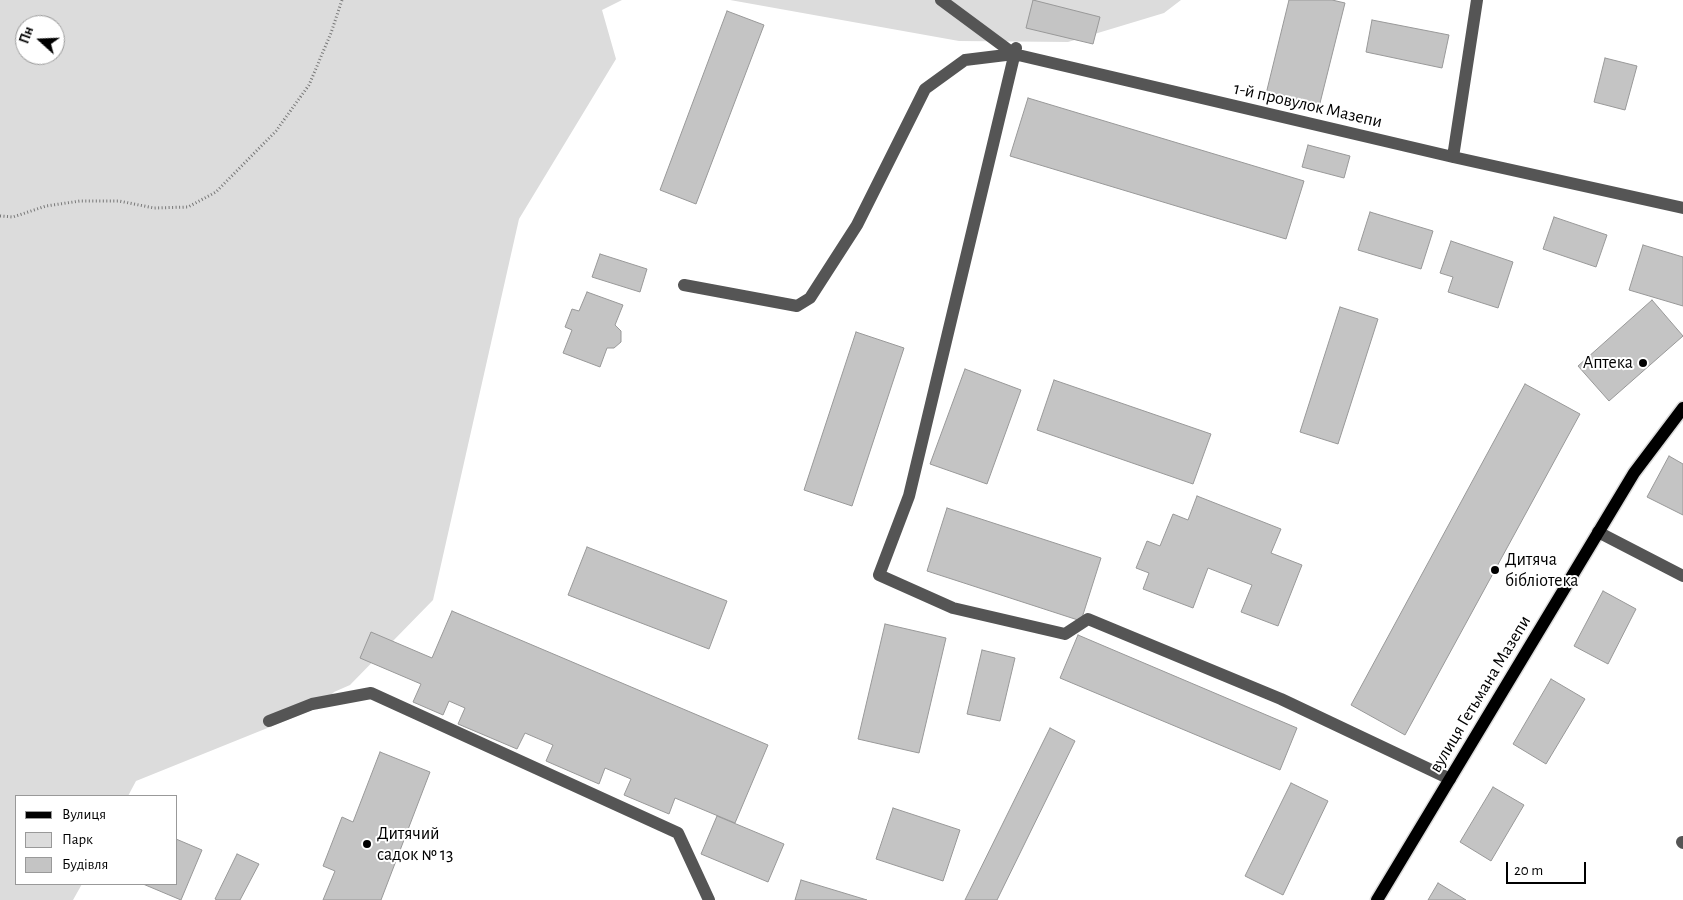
<!DOCTYPE html>
<meta charset="utf-8">
<style>
body{margin:0}
#map{position:relative;width:1683px;height:900px;overflow:hidden;background:#fff;font-family:"Alegreya Sans",sans-serif}
canvas{display:block}
.legend{position:absolute;left:15px;top:795px;width:162px;height:90px;box-sizing:border-box;background:#fff;border:1px solid #999;margin:0;padding:6px 9px;list-style:none;font-size:15px;color:#000}
.legend li{display:flex;align-items:center;gap:10px;height:25px}
.legend b{width:25px;border:1px solid #999}
.north{position:absolute;left:15px;top:15px;width:50px;height:50px;box-sizing:border-box;background:#fff;border:1px solid #999;border-radius:50%;rotate:290deg;font-size:14px;font-weight:700;line-height:20px;text-align:center;color:#000}
.north::after{content:'';display:block;margin:auto;width:18px;height:22px;background:#000;clip-path:polygon(50% 0,100% 100%,50% 72%,0 100%)}
.scale{position:absolute;left:1506px;top:862px;width:80px;height:22px;box-sizing:border-box;border:2px solid #000;border-top:0;padding-left:6px;font-size:15px;line-height:18px;white-space:nowrap;color:#000;-webkit-text-stroke:4px #fff;paint-order:stroke}
</style>
<div id="map">
<canvas width="1683" height="900"></canvas>
<ul class="legend">
<li><b style="height:6px;background:#000"></b>Вулиця</li>
<li><b style="height:14px;background:#dcdcdc"></b>Парк</li>
<li><b style="height:14px;background:#c4c4c4"></b>Будівля</li>
</ul>
<div class="north">Пн</div>
<div class="scale">20 m</div>
</div>
<script>
const ctx = document.querySelector('canvas').getContext('2d');
ctx.lineJoin = 'round';
function paint(path, color) {
  ctx.fillStyle = color;
  ctx.fill(path, 'evenodd');
}
function shape(rows) {
  const path = new Path2D();
  for (const r of rows) {
    path.moveTo(r[0], r[1]);
    for (let i = 2; i < r.length; i += 2) path.lineTo(r[i], r[i + 1]);
  }
  return path;
}
function stroke(path, color, width, dash) {
  ctx.strokeStyle = color;
  ctx.lineWidth = width;
  ctx.lineCap = dash ? 'butt' : 'round';
  ctx.setLineDash(dash || []);
  ctx.stroke(path);
}
function label(font, color, halo, rows, align = 'center') {
  ctx.font = font + ' "Alegreya Sans",sans-serif';
  ctx.lineWidth = 4;
  ctx.setLineDash([]);
  ctx.textBaseline = 'middle';
  ctx.strokeStyle = halo;
  ctx.fillStyle = color;
  for (const [text, x, y, turn = 0] of rows) {
    ctx.save();
    ctx.translate(x, y);
    ctx.rotate((+turn || 0) * Math.PI / 180);
    ctx.textAlign = isNaN(turn) ? turn : align;
    if (halo) ctx.strokeText(text, 0, 0);
    ctx.fillText(text, 0, 0);
    ctx.restore();
  }
}
paint(shape([
 [0,0,622,0,602,10,616,59,519,219,433,600,350,685,334,692,322,706,136,781,128,796,16,796,16,884,82,884,73,900,0,900],
 [25,25,55,25,55,55,25,55],
 [730,0,1181,0,1164,13,1068,42,959,41]
]), '#dcdcdc');
const building = shape([
 [1033,0,1100,17,1093,44,1026,28,1033,0],
 [1289,0,1332,0,1345,3,1319,107,1266,94,1289,0],
 [727,11,764,25,696,204,660,190,727,11],
 [1372,20,1449,35,1442,68,1366,52,1372,20],
 [1605,58,1637,66,1625,110,1594,102,1605,58],
 [1028,98,1304,181,1286,239,1010,156,1028,98],
 [1308,145,1350,156,1344,178,1302,167,1308,145],
 [1370,212,1433,231,1421,269,1358,250,1370,212],
 [1554,217,1607,235,1596,267,1543,249,1554,217],
 [1451,241,1513,262,1498,308,1448,292,1453,277,1440,273,1451,241],
 [1643,245,1683,257,1683,306,1629,290,1643,245],
 [600,254,647,269,640,292,592,277,600,254],
 [587,292,623,305,615,325,621,331,621,342,614,348,607,348,600,367,563,353,572,330,565,327,572,309,579,311,587,292],
 [1652,300,1683,336,1609,401,1578,366,1652,300],
 [1340,307,1378,319,1338,444,1300,432,1340,307],
 [856,332,904,348,852,506,804,490,856,332],
 [965,369,1021,390,987,484,930,464,965,369],
 [1054,380,1211,434,1193,484,1037,430,1054,380],
 [1525,384,1580,414,1405,735,1351,705,1525,384],
 [1669,456,1683,464,1683,515,1647,497,1669,456],
 [1197,496,1281,529,1271,553,1302,565,1278,626,1241,612,1252,585,1208,568,1193,608,1143,589,1149,573,1136,568,1147,541,1160,546,1173,514,1188,520,1197,496],
 [947,508,1101,558,1081,621,927,571,947,508],
 [587,547,727,601,709,649,568,595,587,547],
 [1603,591,1636,609,1608,664,1574,646,1603,591],
 [452,611,768,745,735,823,675,798,669,814,624,795,631,779,605,768,599,784,546,761,553,745,525,733,517,749,458,724,465,708,449,701,443,715,413,702,421,684,360,658,371,632,432,658,452,611],
 [885,624,946,638,919,753,858,739,885,624],
 [1078,635,1297,728,1280,770,1060,678,1078,635],
 [982,650,1015,658,1000,721,967,714,982,650],
 [1551,679,1585,699,1546,764,1513,744,1551,679],
 [1050,728,1075,741,997,900,965,900,1050,728],
 [380,752,430,772,381,900,323,900,335,871,323,866,342,817,353,822,380,752],
 [1291,783,1328,801,1283,895,1245,876,1291,783],
 [1493,787,1524,805,1491,861,1460,842,1493,787],
 [893,808,960,830,943,881,876,859,893,808],
 [717,816,784,844,768,882,701,854,717,816],
 [176,839,202,850,181,900,143,884,176,884,176,839],
 [237,854,259,864,240,900,217,900,215,899,237,854],
 [801,880,867,900,795,900,801,880],
 [1438,883,1466,900,1428,900,1438,883]
]);
paint(building, '#c4c4c4');
stroke(building, '#999', 1);
const major = shape([
 [1377,900,1634,473,1683,408]
]);
stroke(major, '#dbdbdb', 15);
stroke(shape([
 [0,216,13,217,46,206,80,201,119,201,154,208,188,207,216,192,276,131,309,85,331,33,342,0]
]), '#777', 3, [1, 2.5]);
stroke(shape([
 [941,0,1014,54,1453,157,1683,208],
 [1016,48,909,496,879,575,953,608,1065,634,1088,619,1281,699,1450,779],
 [1453,157,1477,0],
 [684,285,797,306,810,298,857,225,925,89,965,60,1014,54],
 [1598,532,1683,576],
 [269,721,312,704,371,693,678,833,709,900],
 [1682,842,1683,843]
]), '#555', 12);
stroke(major, '#000', 12);
for (const [x, y, r, color] of [
 [1643,363,5,"#000"],
 [1495,570,5,"#000"],
 [367,844,5,"#000"]
]) {
  const dot = new Path2D();
  dot.arc(x, y, r, 0, 2 * Math.PI);
  ctx.fillStyle = color;
  ctx.fill(dot);
  stroke(dot, '#fff', 2);
}
label('18px', '#000', '#fff', [
 ["1-й провулок Мазепи",1308,105,13],
 ["вулиця Гетьмана Мазепи",1480,694,-59]
]);
label('18px', '#000', '#fff', [
 ["Аптека",1633,363,"right"],
 ["Дитяча",1505,560],
 ["бібліотека",1505,581],
 ["Дитячий",377,834],
 ["садок № 13",377,855]
], 'left');
</script>
